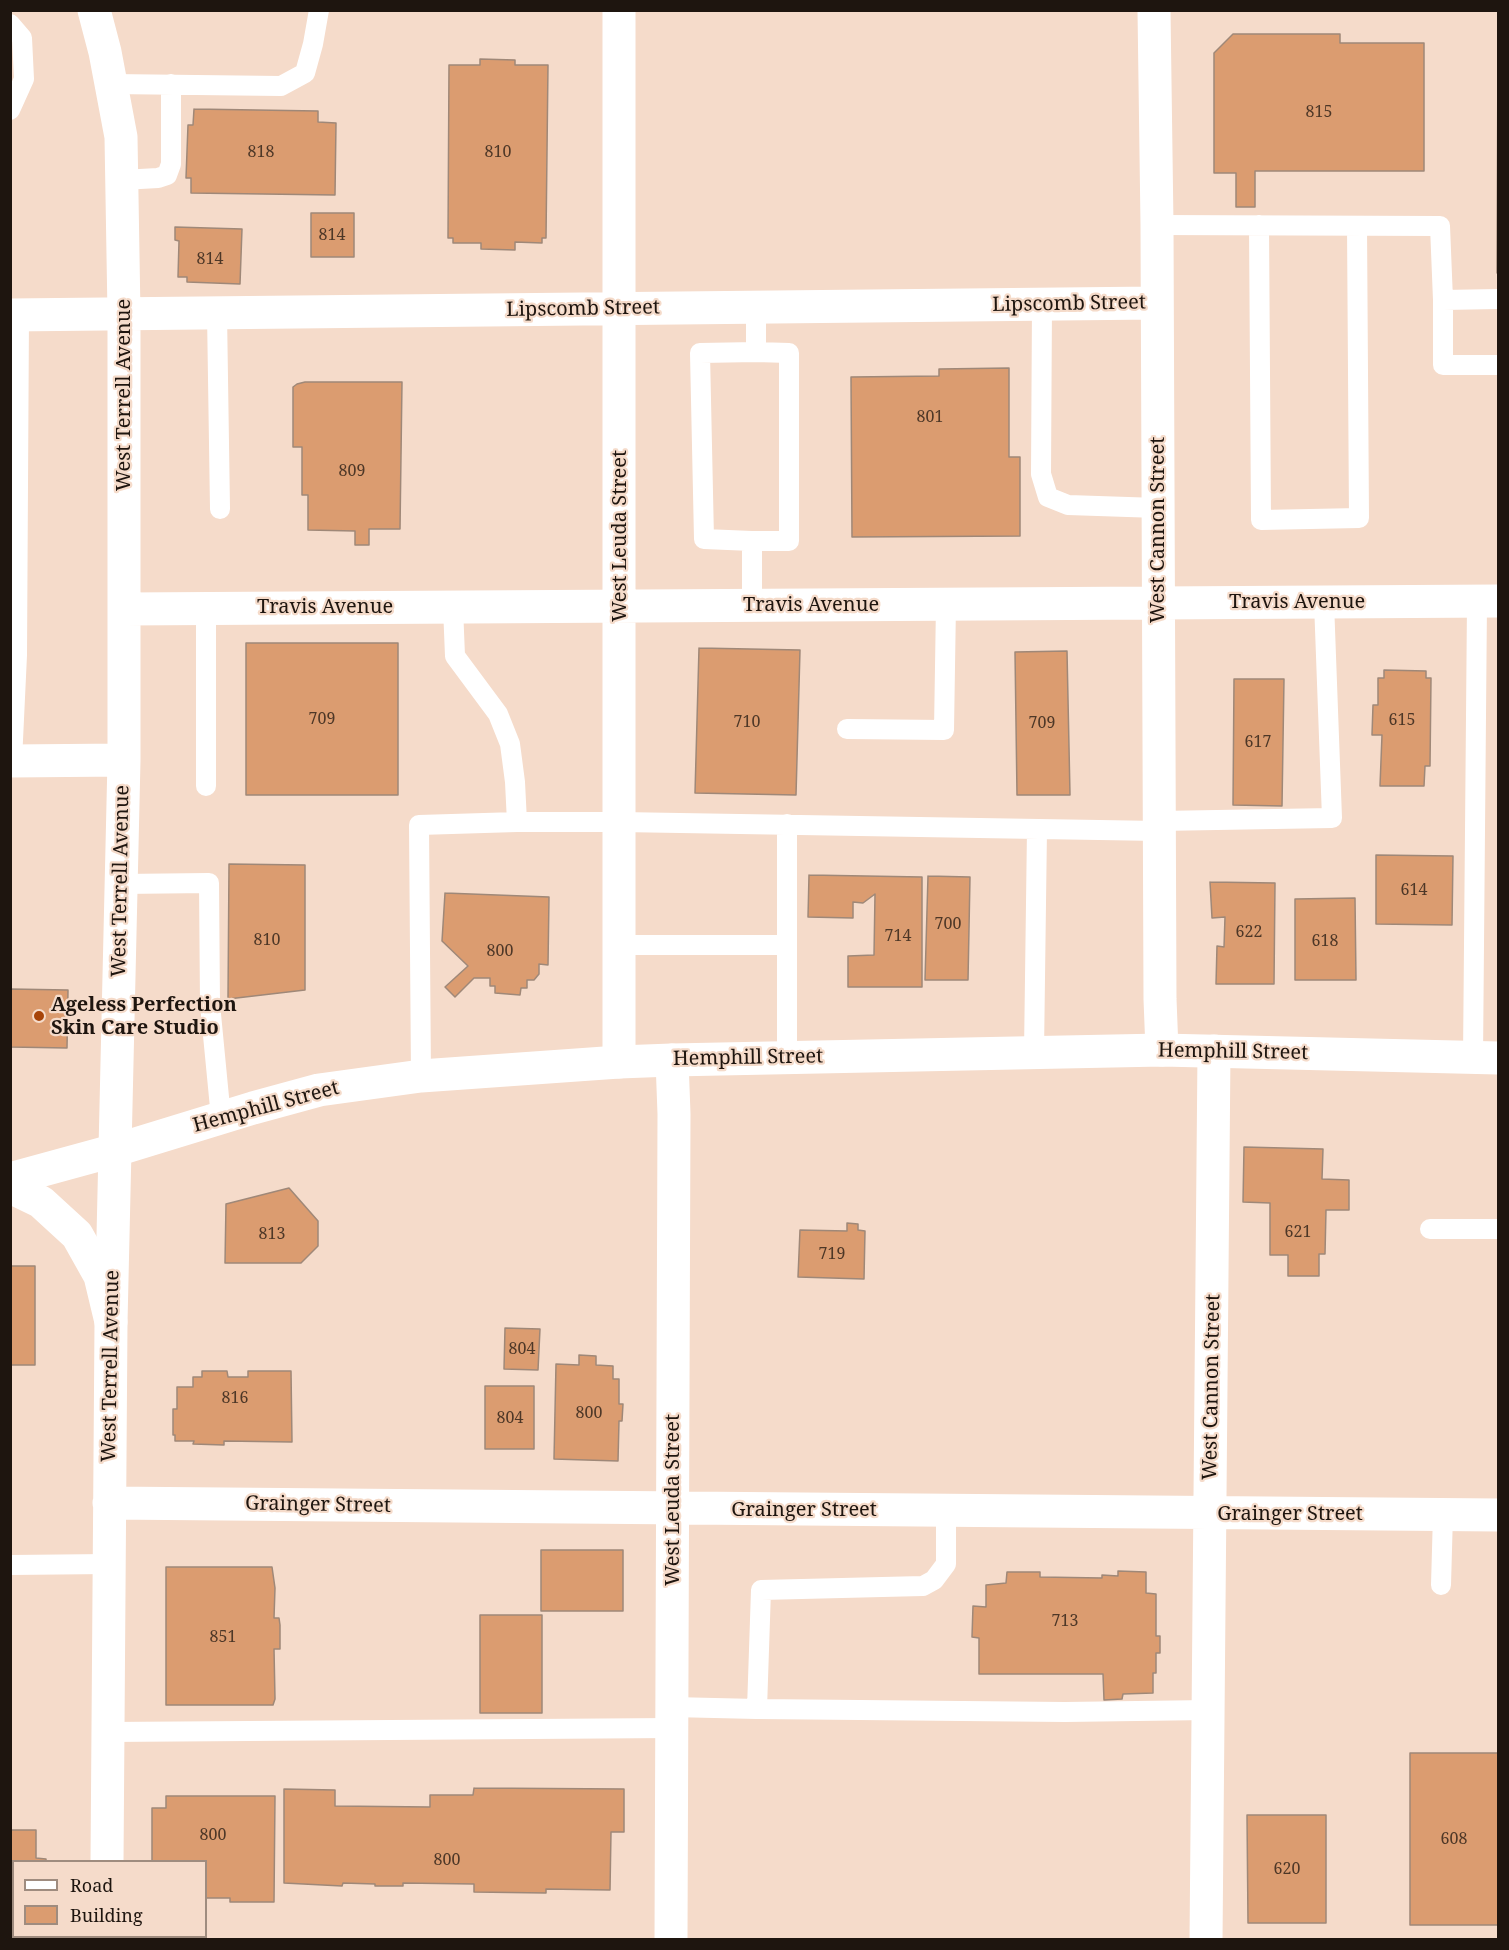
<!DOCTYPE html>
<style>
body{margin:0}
#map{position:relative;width:1509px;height:1950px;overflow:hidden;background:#f5dbca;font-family:"Noto Serif",serif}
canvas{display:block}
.frame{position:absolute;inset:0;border:12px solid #1e150f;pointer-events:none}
.legend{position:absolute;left:12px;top:1860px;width:195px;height:78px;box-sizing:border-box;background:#f5dbca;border:2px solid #9f8c7f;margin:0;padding:8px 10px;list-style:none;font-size:18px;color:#1e150f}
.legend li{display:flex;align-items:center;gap:12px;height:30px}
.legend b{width:30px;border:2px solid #9f8c7f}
</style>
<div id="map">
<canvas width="1509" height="1950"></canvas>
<div class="frame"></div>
<ul class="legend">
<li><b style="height:8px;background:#fff"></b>Road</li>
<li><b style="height:16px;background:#db9c70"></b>Building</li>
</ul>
</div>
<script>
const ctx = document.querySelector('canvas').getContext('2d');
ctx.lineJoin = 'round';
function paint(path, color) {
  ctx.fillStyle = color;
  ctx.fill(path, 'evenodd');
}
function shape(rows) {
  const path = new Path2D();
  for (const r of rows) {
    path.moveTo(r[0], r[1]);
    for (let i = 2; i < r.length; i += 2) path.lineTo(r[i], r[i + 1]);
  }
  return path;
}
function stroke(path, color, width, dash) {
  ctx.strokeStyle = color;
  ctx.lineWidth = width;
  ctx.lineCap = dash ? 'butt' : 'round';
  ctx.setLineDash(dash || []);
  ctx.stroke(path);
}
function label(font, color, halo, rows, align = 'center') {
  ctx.font = font + ' "Noto Serif",serif';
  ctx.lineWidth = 4.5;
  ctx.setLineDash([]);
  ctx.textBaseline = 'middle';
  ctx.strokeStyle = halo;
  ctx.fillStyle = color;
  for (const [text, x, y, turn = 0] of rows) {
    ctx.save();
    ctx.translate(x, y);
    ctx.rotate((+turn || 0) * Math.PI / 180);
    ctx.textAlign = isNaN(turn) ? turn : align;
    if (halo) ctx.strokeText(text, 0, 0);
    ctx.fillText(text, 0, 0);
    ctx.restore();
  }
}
const building = shape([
 [1233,34,1340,34,1340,43,1424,43,1424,171,1255,171,1255,207,1236,207,1236,173,1214,173,1214,53,1233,34],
 [1498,43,1498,273,1497,273,1498,43],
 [480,59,515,60,515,65,548,65,546,238,542,238,542,243,515,242,515,250,481,249,481,243,453,243,453,238,448,238,449,65,480,65,480,59],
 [194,109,318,111,318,122,336,123,335,195,191,193,191,178,186,178,188,125,193,125,194,109],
 [311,213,354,213,354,257,311,257,311,213],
 [175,227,242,229,240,284,187,282,187,277,178,277,179,241,175,240,175,227],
 [1009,368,1009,457,1020,457,1020,536,852,537,851,377,939,376,939,369,1009,368],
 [305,382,402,382,400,529,369,529,369,545,355,545,355,531,308,530,308,495,302,495,302,447,293,447,293,387,297,384,305,382],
 [246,643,398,643,398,795,246,795,246,643],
 [699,648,800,650,796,795,695,793,699,648],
 [1067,651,1070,795,1017,795,1015,652,1067,651],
 [1384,670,1426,671,1426,678,1431,678,1430,766,1425,766,1424,786,1380,786,1382,735,1372,735,1373,705,1378,705,1378,678,1384,678,1384,670],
 [1234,679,1284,679,1282,806,1233,805,1234,679],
 [1376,855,1453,856,1452,925,1376,924,1376,855],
 [229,864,305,865,305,990,228,999,229,864],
 [809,875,922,877,922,987,848,987,848,956,874,955,875,894,863,903,853,902,853,918,808,917,809,875],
 [928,876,970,877,968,980,925,980,928,876],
 [1210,882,1275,883,1274,984,1216,984,1217,946,1224,947,1225,917,1212,918,1210,882],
 [445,893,549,897,548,965,539,964,539,974,534,980,527,980,527,988,521,988,520,995,495,993,495,986,490,986,490,978,474,978,455,997,445,987,468,966,442,941,445,893],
 [1355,898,1356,980,1295,980,1295,899,1355,898],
 [10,989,68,990,67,1048,10,1047,10,989],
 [1244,1147,1323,1149,1322,1179,1349,1180,1349,1210,1326,1210,1325,1254,1319,1254,1319,1276,1288,1276,1288,1255,1270,1255,1270,1203,1243,1202,1244,1147],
 [289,1188,318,1221,318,1246,301,1263,225,1263,226,1204,289,1188],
 [847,1223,858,1224,858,1230,865,1231,864,1279,798,1277,800,1230,847,1231,847,1223],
 [10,1266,35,1266,35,1365,10,1365,10,1266],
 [505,1328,540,1329,538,1370,504,1369,505,1328],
 [579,1355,596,1356,596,1365,613,1366,613,1379,619,1379,619,1404,623,1404,622,1421,619,1421,618,1461,554,1459,556,1364,579,1365,579,1355],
 [202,1371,227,1371,228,1377,248,1377,248,1371,291,1371,292,1442,224,1441,224,1445,193,1444,194,1441,175,1441,175,1435,173,1435,173,1409,177,1409,177,1387,193,1387,193,1377,202,1377,202,1371],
 [485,1386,534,1386,534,1449,485,1449,485,1386],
 [541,1550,623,1550,623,1611,541,1611,541,1550],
 [166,1567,272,1567,275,1588,274,1618,279,1618,280,1625,280,1649,274,1649,275,1699,273,1705,166,1705,166,1567],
 [1118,1571,1146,1572,1146,1593,1156,1594,1156,1636,1160,1636,1160,1653,1156,1653,1156,1673,1153,1673,1153,1693,1123,1694,1122,1699,1104,1700,1103,1674,979,1674,979,1638,972,1637,973,1606,986,1607,986,1585,1006,1583,1007,1572,1040,1572,1040,1577,1102,1578,1102,1575,1118,1576,1118,1571],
 [480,1615,542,1615,542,1713,480,1713,480,1615],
 [1410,1753,1498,1753,1498,1925,1410,1925,1410,1753],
 [474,1788,624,1789,624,1832,611,1832,610,1890,546,1889,546,1893,474,1892,474,1884,403,1883,403,1886,375,1886,375,1884,343,1883,342,1886,284,1883,284,1789,335,1790,335,1806,430,1807,430,1795,473,1795,474,1788],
 [166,1796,275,1796,274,1902,230,1902,230,1898,206,1898,206,1862,152,1862,152,1808,166,1808,166,1796],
 [1247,1815,1326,1815,1326,1923,1248,1923,1247,1815],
 [10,1830,36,1830,36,1858,46,1859,46,1862,14,1862,14,1936,34,1936,34,1940,10,1940,10,1830]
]);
paint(building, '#db9c70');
stroke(building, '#9f8878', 1.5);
stroke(shape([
 [10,24,22,38,24,79,10,110],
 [111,84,281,86,305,73,313,44,319,10],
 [122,180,158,178,167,175,171,164,171,84],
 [1157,225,1440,226,1443,300,1498,299],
 [1259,225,1261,520,1359,518,1357,226],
 [1443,300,1443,365,1498,365],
 [1042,304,1041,474,1048,497,1068,505,1158,508],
 [217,313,220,509],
 [752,541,704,539,700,353,756,352],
 [752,605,752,541,789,541,789,353,756,352,756,307],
 [453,607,455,656,498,714,510,744,515,782,517,822,620,822,1159,831],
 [206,608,206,786],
 [10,655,17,655,19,315],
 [847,729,944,730,946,604],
 [12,761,17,655],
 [1159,821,1332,818,1324,602],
 [121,884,209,883,210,1004,221,1118],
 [620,945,787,945],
 [1034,1052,1037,829],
 [787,1057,787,824],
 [1473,1058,1477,602],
 [421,1076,419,825,517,822],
 [1430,1229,1498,1229],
 [10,1565,109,1564],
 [1441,1585,1443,1514],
 [672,1707,757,1709,761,1590,923,1586,934,1580,946,1564,946,1511],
 [757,1709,1065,1712,1209,1710],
 [108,1732,672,1728]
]), '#fff', 20);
stroke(shape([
 [94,10,105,52,121,137,124,314,124,760,111,1322,107,1862],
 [1154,10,1157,225,1160,999,1162,1050],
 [10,315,1156,303],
 [124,609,1498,601],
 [10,761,124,760],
 [619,1062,619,10],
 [109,1503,1498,1515],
 [107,1940,107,1936],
 [671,1940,674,1114,672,1060],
 [1206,1940,1214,1051]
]), '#fff', 33);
stroke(shape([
 [10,1179,116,1150,253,1108,319,1090,421,1076,619,1062,672,1060,1162,1050,1498,1058],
 [10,1187,41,1202,77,1235,100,1276,111,1322]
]), '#fff', 33);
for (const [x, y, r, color] of [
 [39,1016,6,"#a74409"]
]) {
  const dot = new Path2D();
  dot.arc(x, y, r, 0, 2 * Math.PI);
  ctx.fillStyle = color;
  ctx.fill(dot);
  stroke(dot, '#f5dbca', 2);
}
label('16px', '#4d3727', null, [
 ["815",1319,112],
 ["818",261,152],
 ["810",498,152],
 ["814",332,235],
 ["814",210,259],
 ["801",930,417],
 ["809",352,471],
 ["709",322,719],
 ["615",1402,720],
 ["710",747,722],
 ["709",1042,723],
 ["617",1258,742],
 ["614",1414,890],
 ["700",948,924],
 ["622",1249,932],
 ["714",898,936],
 ["810",267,940],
 ["618",1325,941],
 ["800",500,951],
 ["621",1298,1232],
 ["813",272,1234],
 ["719",832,1254],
 ["804",522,1349],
 ["816",235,1398],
 ["800",589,1413],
 ["804",510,1418],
 ["713",1065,1621],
 ["851",223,1637],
 ["800",213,1835],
 ["608",1454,1839],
 ["800",447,1860],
 ["620",1287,1869]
]);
label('20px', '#1e150f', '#f5dbca', [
 ["Lipscomb Street",1069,304,-1],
 ["Lipscomb Street",583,309,-1],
 ["West Terrell Avenue",124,395,-90],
 ["West Cannon Street",1158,530,-90],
 ["West Leuda Street",620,536,-90],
 ["Travis Avenue",1297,602],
 ["Travis Avenue",811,605],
 ["Travis Avenue",325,607],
 ["West Terrell Avenue",121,881,-89],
 ["Hemphill Street",1233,1052,1],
 ["Hemphill Street",748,1058,-1],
 ["Hemphill Street",266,1107,-15],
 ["West Terrell Avenue",111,1366,-89],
 ["West Cannon Street",1212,1387,-89],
 ["West Leuda Street",673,1500,-90],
 ["Grainger Street",318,1505,1],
 ["Grainger Street",804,1510],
 ["Grainger Street",1290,1514]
]);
label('bold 20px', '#1e150f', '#f5dbca', [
 ["Ageless Perfection",51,1005],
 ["Skin Care Studio",51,1028]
], 'left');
</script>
